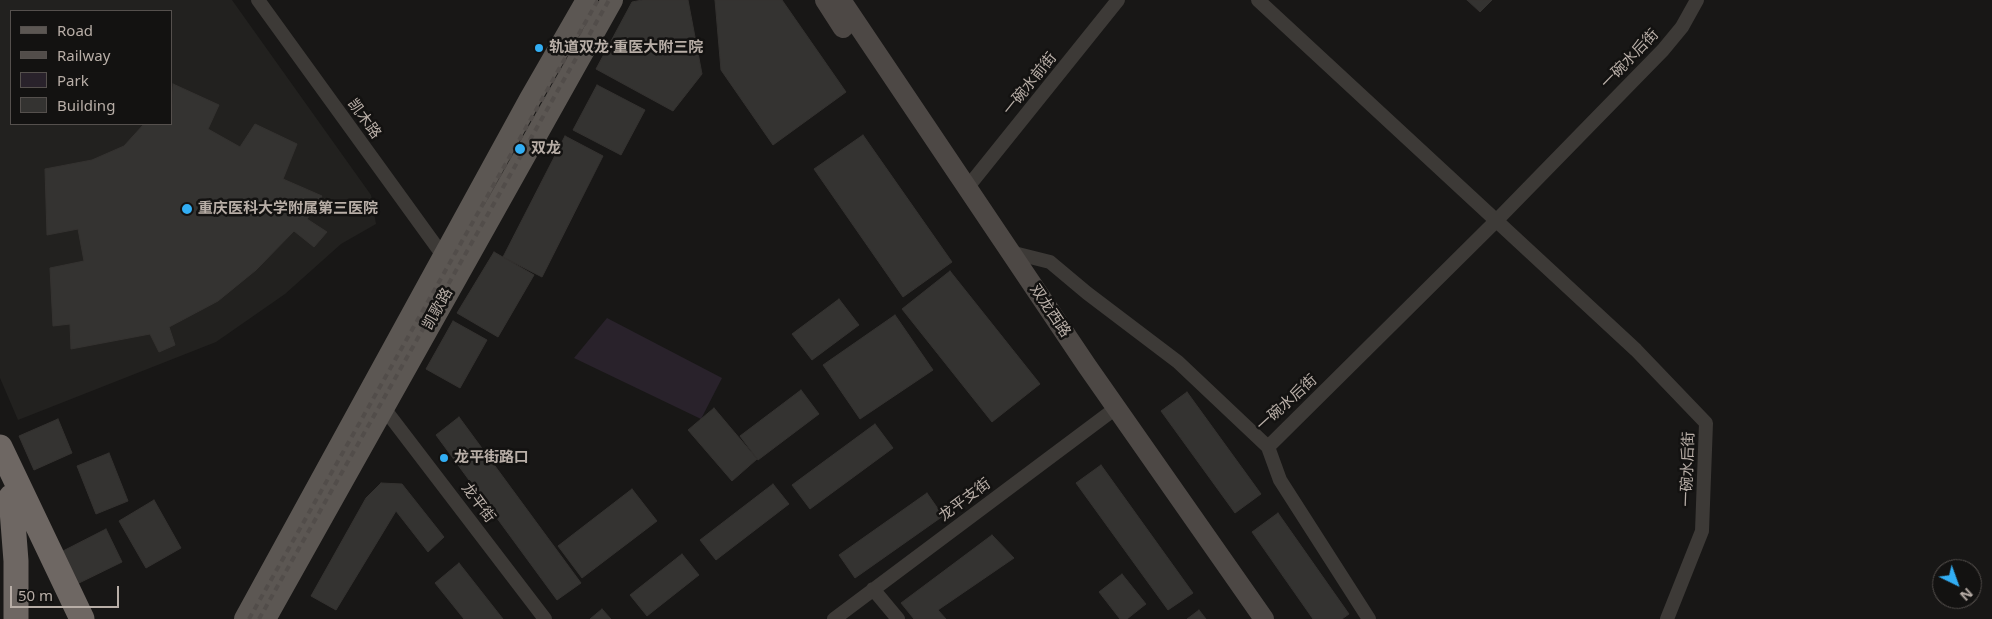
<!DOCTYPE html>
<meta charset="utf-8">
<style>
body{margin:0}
#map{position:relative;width:1992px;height:619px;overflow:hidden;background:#181716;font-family:"Noto Sans",sans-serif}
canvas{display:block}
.legend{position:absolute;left:10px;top:10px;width:162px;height:115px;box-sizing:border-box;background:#131211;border:1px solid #55504d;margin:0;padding:6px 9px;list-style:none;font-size:15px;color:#b8aea7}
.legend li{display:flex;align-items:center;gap:10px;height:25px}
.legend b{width:25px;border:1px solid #55504d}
.north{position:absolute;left:1932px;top:559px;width:50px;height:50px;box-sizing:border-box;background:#131211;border:1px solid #55504d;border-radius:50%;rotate:138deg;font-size:14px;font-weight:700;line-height:20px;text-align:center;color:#b8aea7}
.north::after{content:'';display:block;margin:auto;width:18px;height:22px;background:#32aef4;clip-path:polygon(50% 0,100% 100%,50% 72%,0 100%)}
.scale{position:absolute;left:10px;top:586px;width:109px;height:22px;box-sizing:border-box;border:2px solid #b8aea7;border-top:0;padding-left:6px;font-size:15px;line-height:18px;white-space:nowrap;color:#b8aea7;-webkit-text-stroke:4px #131211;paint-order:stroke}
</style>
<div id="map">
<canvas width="1992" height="619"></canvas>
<ul class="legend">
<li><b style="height:6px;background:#5c5753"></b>Road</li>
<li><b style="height:6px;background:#524d4a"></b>Railway</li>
<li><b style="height:14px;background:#29222b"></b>Park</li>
<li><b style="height:14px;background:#343331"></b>Building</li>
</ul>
<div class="north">N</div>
<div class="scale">50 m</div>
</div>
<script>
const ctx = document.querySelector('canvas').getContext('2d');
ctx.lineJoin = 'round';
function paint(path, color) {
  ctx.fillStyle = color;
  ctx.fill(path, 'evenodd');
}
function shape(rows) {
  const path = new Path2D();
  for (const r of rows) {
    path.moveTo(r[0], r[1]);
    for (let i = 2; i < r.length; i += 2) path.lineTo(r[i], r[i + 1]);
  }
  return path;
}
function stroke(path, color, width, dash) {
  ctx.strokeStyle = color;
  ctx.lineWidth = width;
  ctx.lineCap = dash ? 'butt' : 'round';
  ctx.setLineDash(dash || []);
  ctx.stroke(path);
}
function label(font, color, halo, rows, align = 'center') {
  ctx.font = font + ' "Noto Sans","Noto Sans SC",sans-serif';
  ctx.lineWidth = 5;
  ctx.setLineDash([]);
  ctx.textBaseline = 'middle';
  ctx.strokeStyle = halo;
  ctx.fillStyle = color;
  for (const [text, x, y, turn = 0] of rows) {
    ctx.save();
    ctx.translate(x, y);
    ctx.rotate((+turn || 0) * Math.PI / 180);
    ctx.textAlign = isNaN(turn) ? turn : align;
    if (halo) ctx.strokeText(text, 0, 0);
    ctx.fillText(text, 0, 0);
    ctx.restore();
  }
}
paint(shape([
 [0,0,232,0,371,195,376,224,341,244,285,294,216,342,18,420,0,378],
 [11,11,171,11,171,124,11,124]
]), '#22211f');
paint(shape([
 [607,318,722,378,701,419,574,358]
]), '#29222b');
const building = shape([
 [642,0,688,0,702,74,673,111,596,69,632,2,642,0],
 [715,0,782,0,846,92,773,145,721,70,715,0],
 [1467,0,1492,0,1480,12,1467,0],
 [173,84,219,105,208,129,240,147,255,124,297,144,283,179,322,196,307,219,327,232,314,247,294,231,256,270,218,301,169,327,175,345,159,352,150,334,71,349,70,324,53,326,50,268,84,261,78,229,47,235,45,169,92,160,124,146,144,124,171,124,173,84],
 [597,85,645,110,621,155,573,130,597,85],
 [863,135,952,262,903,297,814,169,863,135],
 [565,136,603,156,542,277,503,257,565,136],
 [494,252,534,275,498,337,457,313,494,252],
 [950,271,1040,384,992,422,902,309,950,271],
 [839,299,859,325,812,360,792,334,839,299],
 [895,315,933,370,860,419,823,365,895,315],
 [453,321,487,340,460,388,426,369,453,321],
 [801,390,819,414,758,460,740,436,801,390],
 [1187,392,1261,494,1235,513,1161,411,1187,392],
 [714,408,757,459,732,481,688,430,714,408],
 [459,417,581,583,557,600,436,435,459,417],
 [58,419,72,453,34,470,19,436,58,419],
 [875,424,893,448,810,509,792,485,875,424],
 [109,453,128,501,96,514,77,466,109,453],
 [1101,465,1193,593,1168,610,1076,483,1101,465],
 [381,483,402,484,444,537,428,552,396,511,336,610,311,596,366,498,381,483],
 [773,484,789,504,716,560,700,540,773,484],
 [632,489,657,521,582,578,558,546,632,489],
 [927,493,943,516,855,578,839,555,927,493],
 [154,500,181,548,146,568,119,521,154,500],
 [1278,513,1349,614,1342,619,1313,619,1252,532,1278,513],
 [106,529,122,562,79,583,63,551,106,529],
 [992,535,1014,558,938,610,946,619,914,619,901,603,992,535],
 [682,554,699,575,647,616,630,595,682,554],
 [459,563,503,619,464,619,435,583,459,563],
 [1122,574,1146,604,1127,619,1120,619,1099,592,1122,574],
 [602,609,611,619,590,619,602,609],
 [1199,610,1206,619,1187,619,1199,610]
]);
paint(building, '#343331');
stroke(building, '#343230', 1);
stroke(shape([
 [258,0,444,257],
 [1258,0,1636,350,1706,423,1702,531,1667,619],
 [967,188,1118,0],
 [1010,252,1050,262,1087,293,1178,362,1268,447,1280,480,1369,619],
 [383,407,545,619],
 [1268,447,1496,221,1663,50,1682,27,1697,0],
 [873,589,898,619],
 [834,619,1116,408]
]), '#3d3a37', 14);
stroke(shape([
 [825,0,843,28],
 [841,0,1087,366,1264,619]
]), '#4d4845', 20);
stroke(shape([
 [245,619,530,99,587,0],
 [265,619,612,0]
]), '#5c5753', 22);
stroke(shape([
 [0,447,82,619],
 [11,497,16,561,16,619]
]), '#6e6763', 25);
stroke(shape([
 [249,619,598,0],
 [259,619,609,0]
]), '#524d4a', 4, [6, 5]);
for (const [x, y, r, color] of [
 [539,48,5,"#32aef4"],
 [520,149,6,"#32aef4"],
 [187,209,6,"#32aef4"],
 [444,458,5,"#32aef4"]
]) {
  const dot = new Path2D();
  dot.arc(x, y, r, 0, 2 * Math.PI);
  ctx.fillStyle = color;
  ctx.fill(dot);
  stroke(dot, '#131211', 2);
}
label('bold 15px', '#b8aea7', '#131211', [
 ["轨道双龙·重医大附三院",549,48],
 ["双龙",531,149],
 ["重庆医科大学附属第三医院",198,209],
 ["龙平街路口",454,458]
], 'left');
label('15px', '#b8aea7', '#131211', [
 ["一碗水后街",1630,59,-46],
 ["一碗水前街",1030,84,-51],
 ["凯木路",364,119,54],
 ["凯歌路",438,309,-61],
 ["双龙西路",1050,311,56],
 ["一碗水后街",1287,403,-42],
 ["一碗水后街",1688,469,-88],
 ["龙平支街",965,500,-37],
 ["龙平街",478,503,53]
]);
</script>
